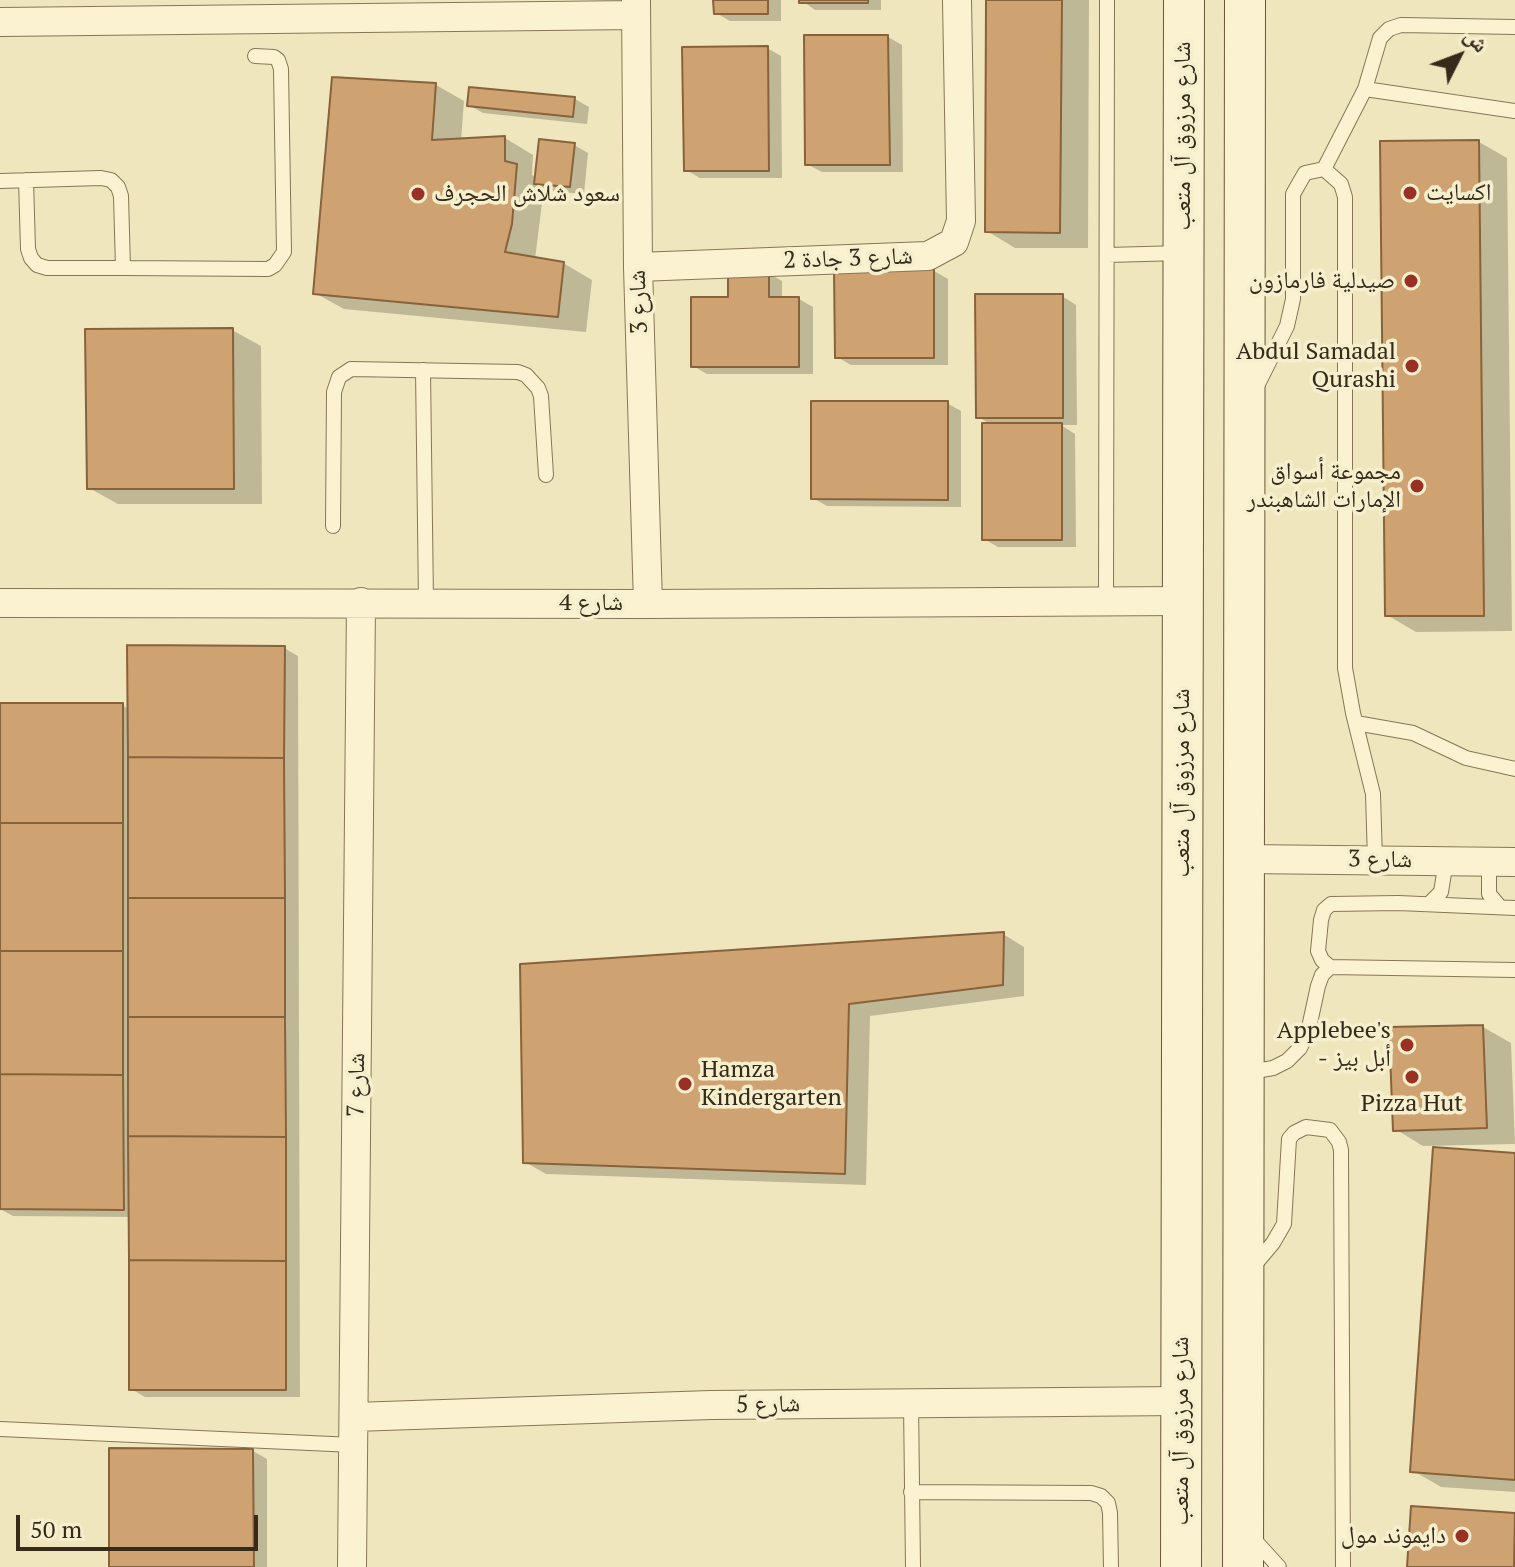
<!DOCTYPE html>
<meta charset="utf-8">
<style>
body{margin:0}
#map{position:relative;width:1515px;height:1567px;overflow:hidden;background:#efe6bd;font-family:"PT Serif","Noto Naskh Arabic",serif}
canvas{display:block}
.north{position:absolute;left:1419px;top:16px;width:80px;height:80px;-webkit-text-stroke:6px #f6efcd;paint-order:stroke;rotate:48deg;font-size:22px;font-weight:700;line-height:32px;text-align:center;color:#362b1b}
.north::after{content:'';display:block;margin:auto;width:28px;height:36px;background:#362b1b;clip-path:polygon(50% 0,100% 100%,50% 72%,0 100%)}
.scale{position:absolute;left:16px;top:1515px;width:242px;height:36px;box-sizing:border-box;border:4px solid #362b1b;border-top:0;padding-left:10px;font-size:24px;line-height:28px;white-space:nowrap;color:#362b1b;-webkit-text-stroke:6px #f6efcd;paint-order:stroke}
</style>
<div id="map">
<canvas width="1515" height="1567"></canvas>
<div class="north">ش</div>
<div class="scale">50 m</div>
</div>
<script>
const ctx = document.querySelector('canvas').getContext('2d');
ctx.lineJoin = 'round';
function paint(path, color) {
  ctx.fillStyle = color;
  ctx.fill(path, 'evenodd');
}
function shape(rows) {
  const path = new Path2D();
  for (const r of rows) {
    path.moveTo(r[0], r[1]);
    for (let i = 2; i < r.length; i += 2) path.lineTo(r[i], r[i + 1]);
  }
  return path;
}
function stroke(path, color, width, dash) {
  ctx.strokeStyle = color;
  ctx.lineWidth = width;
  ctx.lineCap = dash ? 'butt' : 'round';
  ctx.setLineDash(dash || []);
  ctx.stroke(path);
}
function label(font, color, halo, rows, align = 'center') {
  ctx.font = font + ' "PT Serif","Noto Naskh Arabic",serif';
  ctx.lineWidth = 7;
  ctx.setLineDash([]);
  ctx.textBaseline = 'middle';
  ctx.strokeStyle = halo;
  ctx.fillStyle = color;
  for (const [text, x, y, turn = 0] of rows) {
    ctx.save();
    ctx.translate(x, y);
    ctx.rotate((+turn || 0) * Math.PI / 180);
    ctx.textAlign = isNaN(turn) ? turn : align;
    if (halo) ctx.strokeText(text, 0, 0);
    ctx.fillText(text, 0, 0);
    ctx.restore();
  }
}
paint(shape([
 [715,0,781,0,781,21,730,21,716,13],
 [801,0,881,0,881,10,815,10],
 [988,0,1089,0,1088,248,1015,248,987,231],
 [888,37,902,45,903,172,822,172,807,164],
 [767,48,781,56,782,178,700,178,686,170],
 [436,85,464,101,461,141,505,138,533,155,532,175,537,178,574,145,588,153,584,194,550,191,544,187,535,259,563,263,592,280,586,332,344,309,315,293],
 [575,99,589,107,587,124,483,113,469,105],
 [1479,142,1507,158,1512,631,1416,632,1387,615],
 [934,271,948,279,948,365,851,365,837,357],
 [768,273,782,281,782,299,799,299,813,307,813,374,707,374,693,366,730,299],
 [1062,296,1076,305,1077,425,1061,425,1075,434,1076,547,998,547,984,539,992,425,978,417],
 [232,330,261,346,262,504,118,504,89,488],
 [947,403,961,411,961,507,827,506,813,498],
 [284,648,298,656,300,1397,145,1397,131,1389,131,1217,13,1216,0,1209,0,705,122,705,129,709],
 [1003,934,1024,947,1024,996,870,1016,866,1185,546,1174,525,1162,522,966],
 [1483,1027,1511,1043,1515,1144,1423,1146,1395,1129],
 [1515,1155,1515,1492,1441,1487,1412,1470],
 [253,1451,267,1459,267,1567,111,1567]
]), '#0003');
const building = shape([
 [713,0,768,0,768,14,714,14,713,0],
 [799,0,868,0,868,3,799,3,799,0],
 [986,0,1062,0,1060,233,985,232,986,0],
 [804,35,888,35,890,165,805,165,804,35],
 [768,46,769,171,684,171,682,47,768,46],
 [332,77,436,83,432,140,505,136,505,161,517,164,512,224,505,252,564,262,558,317,313,294,332,77],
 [469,87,575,97,573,117,467,106,469,87],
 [539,139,575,143,570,187,534,184,539,139],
 [1479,140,1484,616,1385,616,1380,141,1479,140],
 [834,269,934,269,934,358,835,358,834,269],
 [728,271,769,271,769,297,799,297,799,367,691,367,691,297,728,297,728,271],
 [975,294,1063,294,1063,418,976,418,975,294],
 [233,328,234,489,87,489,85,329,233,328],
 [811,401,948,401,948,500,811,499,811,401],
 [982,423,1062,423,1062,540,982,540,982,423],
 [127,645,285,646,284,758,128,757,127,645],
 [0,703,123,703,123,823,0,823,0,703],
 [128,757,284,758,285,898,128,898,128,757],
 [0,823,123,823,123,951,0,951,0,823],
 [128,898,285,898,285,1017,128,1017,128,898],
 [1004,932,1003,985,849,1004,845,1174,523,1163,520,964,1004,932],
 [0,951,123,951,123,1075,0,1074,0,951],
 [128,1017,285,1017,286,1137,128,1136,128,1017],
 [1483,1025,1487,1128,1393,1131,1389,1027,1483,1025],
 [0,1074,123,1075,124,1210,0,1209,0,1074],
 [128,1136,286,1137,286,1261,129,1260,128,1136],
 [1433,1147,1515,1153,1515,1480,1410,1472,1433,1147],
 [129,1260,286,1261,286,1390,129,1390,129,1260],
 [109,1448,253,1449,254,1567,109,1567,109,1448],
 [1411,1506,1515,1513,1514,1567,1407,1567,1411,1506]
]);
paint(building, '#cfa371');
stroke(building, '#87623b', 2);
const service = shape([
 [1365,89,1515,111],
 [1324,169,1365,89,1380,38,1389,29,1401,25,1515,27],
 [26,180,28,249,31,258,37,265,47,268,123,268],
 [0,181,101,178,111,180,118,187,121,196,123,268,268,269,275,265,284,252,281,69,278,60,274,57,255,56],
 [1107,255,1182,253],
 [423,370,426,602],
 [1257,386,1287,326,1293,299,1293,194,1305,173,1324,169,1341,184,1345,197,1345,668,1353,713,1373,794,1375,860],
 [333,526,334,392,339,377,351,369,518,372,526,375,538,388,541,396,546,475],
 [1106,602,1107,0],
 [1356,723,1413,733,1466,758,1515,769],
 [1489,861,1489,894,1500,907],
 [1429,904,1441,892,1446,861],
 [1515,908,1398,903,1331,904,1324,910,1321,920,1318,951,1322,960,1330,967,1515,970],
 [1244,1073,1273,1068,1287,1061,1300,1048,1308,1032,1318,986,1322,975,1330,967],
 [1251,1269,1273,1243,1284,1224,1289,1139,1294,1133,1306,1127,1330,1130,1339,1142,1341,1150,1343,1567],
 [911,1403,913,1567],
 [0,1429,354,1445],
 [911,1492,1091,1493,1101,1496,1108,1503,1110,1513,1111,1567],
 [1250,1535,1279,1567]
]);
const minor = shape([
 [636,0,638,267,648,604],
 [0,22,636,15],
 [638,267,928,256,954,242,961,221,957,0],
 [0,603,648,604,1182,601],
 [1244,859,1515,862],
 [354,1417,711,1405,1182,1401],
 [352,1567,361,602]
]);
const secondary = shape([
 [1181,1567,1184,0],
 [1243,1567,1245,0]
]);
stroke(service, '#877656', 16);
stroke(minor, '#877656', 30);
stroke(secondary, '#695739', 42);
stroke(service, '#faf2d0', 14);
stroke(minor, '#faf2d0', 28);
stroke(secondary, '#faf2d0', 40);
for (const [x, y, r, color] of [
 [1410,193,8,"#983124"],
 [418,194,8,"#983124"],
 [1411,281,8,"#983124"],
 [1412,366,8,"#983124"],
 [1417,486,8,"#983124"],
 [1407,1045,8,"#983124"],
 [1412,1077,8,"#983124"],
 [685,1084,8,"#983124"],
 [1462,1536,8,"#983124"]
]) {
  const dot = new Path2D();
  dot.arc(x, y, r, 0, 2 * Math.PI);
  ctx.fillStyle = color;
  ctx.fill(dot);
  stroke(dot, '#f6efcd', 3);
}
label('24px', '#362b1b', '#f6efcd', [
 ["شارع مرزوق آل متعب",1183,136,-90],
 ["شارع 3 جادة 2",848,259,-2],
 ["شارع 3",639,302,-92],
 ["شارع 4",591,603],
 ["شارع مرزوق آل متعب",1182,783,-90],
 ["شارع 3",1380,860,1],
 ["شارع 7",357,1085,-89],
 ["شارع 5",768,1405,-1],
 ["شارع مرزوق آل متعب",1181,1431,-90]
]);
label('24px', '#362b1b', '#f6efcd', [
 ["اكسايت",1426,193,"left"],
 ["سعود شلاش الحجرف",434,194,"left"],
 ["صيدلية فارمازون",1395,281],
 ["Abdul Samadal",1396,352],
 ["Qurashi",1396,380],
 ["مجموعة أسواق",1401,472],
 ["الإمارات الشاهبندر",1401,500],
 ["Applebee's",1391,1031],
 ["- أبل بيز",1391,1059],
 ["Hamza",701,1070,"left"],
 ["Kindergarten",701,1098,"left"],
 ["Pizza Hut",1412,1104,"center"],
 ["دايموند مول",1446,1536]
], 'right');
</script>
